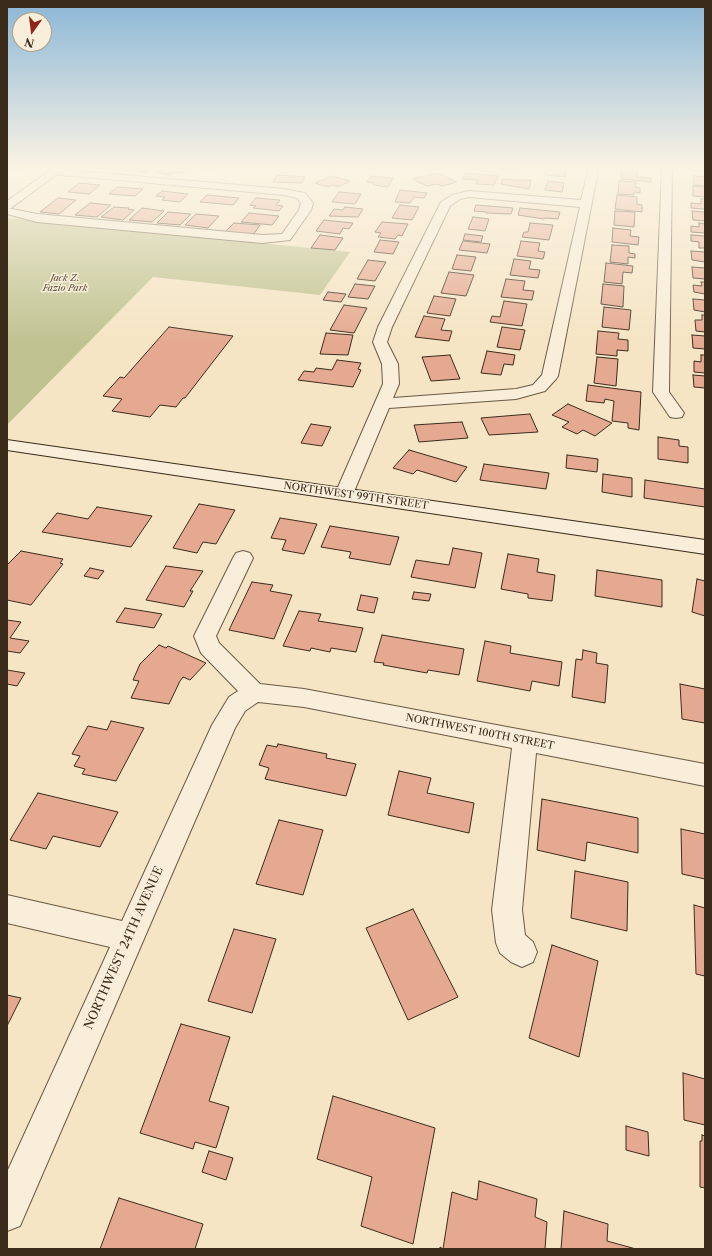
<!DOCTYPE html>
<style>
body{margin:0}
#map{position:relative;width:712px;height:1256px;overflow:hidden;background:#f5e5c4;font-family:"Libre Caslon Text",serif}
canvas{display:block}
.frame{position:absolute;inset:0;border:8px solid #3b2b1b;pointer-events:none}
.north{position:absolute;left:12px;top:12px;width:40px;height:40px;box-sizing:border-box;background:#f8eed9;border:1px solid #aca08d;border-radius:50%;rotate:194deg;font-size:11px;font-weight:700;line-height:16px;text-align:center;color:#3b2b1b}
.north::after{content:'';display:block;margin:auto;width:14px;height:18px;background:#8f2418;clip-path:polygon(50% 0,100% 100%,50% 72%,0 100%)}
</style>
<div id="map">
<canvas width="712" height="1256"></canvas>
<div class="frame"></div>
<div class="north">N</div>
</div>
<script>
const ctx = document.querySelector('canvas').getContext('2d');
ctx.lineJoin = 'round';
function paint(path, color) {
  ctx.fillStyle = color;
  ctx.fill(path, 'evenodd');
}
function shape(rows) {
  const path = new Path2D();
  for (const r of rows) {
    path.moveTo(r[0], r[1]);
    for (let i = 2; i < r.length; i += 2) path.lineTo(r[i], r[i + 1]);
  }
  return path;
}
function stroke(path, color, width, dash) {
  ctx.strokeStyle = color;
  ctx.lineWidth = width;
  ctx.lineCap = dash ? 'butt' : 'round';
  ctx.setLineDash(dash || []);
  ctx.stroke(path);
}
function label(font, color, halo, rows, align = 'center') {
  ctx.font = font + ' "Libre Caslon Text",serif';
  ctx.lineWidth = 3;
  ctx.setLineDash([]);
  ctx.textBaseline = 'middle';
  ctx.strokeStyle = halo;
  ctx.fillStyle = color;
  for (const [text, x, y, turn = 0] of rows) {
    ctx.save();
    ctx.translate(x, y);
    ctx.rotate((+turn || 0) * Math.PI / 180);
    ctx.textAlign = isNaN(turn) ? turn : align;
    if (halo) ctx.strokeText(text, 0, 0);
    ctx.fillText(text, 0, 0);
    ctx.restore();
  }
}
paint(shape([
 [7,218,350,252,320,295,153,277,7,425]
]), '#c0c391');
const building = shape([
 [7,166,23,166,19,169,7,168,7,166],
 [105,166,122,166,116,170,104,168,107,166,105,166],
 [131,166,155,166,147,172,125,170,131,166],
 [166,166,178,166,190,168,181,173,174,172,169,175,155,172,166,166],
 [201,166,224,166,224,168,201,169,201,166],
 [291,166,314,166,313,168,290,167,291,166],
 [500,166,536,166,535,167,518,166,517,170,499,168,500,166],
 [547,166,567,166,565,177,545,175,547,166],
 [622,168,637,169,637,177,651,178,651,182,621,179,622,168],
 [438,173,457,182,442,186,437,184,427,186,412,179,438,173],
 [465,173,498,176,494,185,476,184,478,180,462,179,465,173],
 [277,175,305,177,302,183,273,182,277,175],
 [332,176,350,181,338,187,332,185,328,187,315,183,332,176],
 [371,176,393,178,388,187,373,185,374,183,367,182,371,176],
 [693,176,705,177,705,186,694,185,693,176],
 [503,179,516,180,531,180,529,189,501,184,503,179],
 [548,181,564,183,562,192,545,190,548,181],
 [619,181,636,182,635,187,640,188,640,193,634,192,634,195,618,194,619,181],
 [79,183,100,185,89,194,68,192,79,183],
 [693,186,705,187,705,197,693,196,693,186],
 [118,187,143,189,135,196,109,194,118,187],
 [400,190,427,193,424,198,414,197,410,203,395,202,400,190],
 [162,191,188,194,180,202,162,200,165,197,156,196,162,191],
 [339,192,361,194,355,204,332,202,339,192],
 [207,195,239,198,233,205,200,202,207,195],
 [617,195,637,197,637,204,642,205,642,212,615,209,617,195],
 [58,198,76,200,59,214,40,212,58,198],
 [256,198,280,200,276,205,283,206,279,211,253,208,256,206,250,205,256,198],
 [701,199,705,199,705,209,691,208,691,203,701,204,701,199],
 [90,203,111,205,97,217,75,215,90,203],
 [400,205,419,207,412,220,392,218,400,205],
 [476,205,513,208,511,214,486,213,486,212,474,211,476,205],
 [114,207,129,208,128,209,134,210,123,220,101,217,114,207],
 [345,207,363,209,358,217,329,216,334,209,343,210,345,207],
 [142,208,164,211,152,222,129,220,142,208],
 [520,208,560,212,558,219,545,218,544,219,518,215,520,208],
 [615,211,635,212,634,227,614,225,615,211],
 [692,211,705,212,705,221,693,220,692,211],
 [168,212,191,214,180,225,157,223,168,212],
 [249,213,279,216,272,225,241,222,249,213],
 [196,214,219,216,208,228,185,225,196,214],
 [473,217,489,219,485,231,468,229,473,217],
 [324,220,353,223,349,229,343,228,340,234,316,231,324,220],
 [382,222,408,224,402,236,398,235,395,239,378,237,381,233,375,232,382,222],
 [234,223,260,225,253,235,225,232,234,223],
 [530,223,553,225,549,240,522,237,524,232,528,232,530,223],
 [699,223,705,224,705,233,691,232,691,226,699,227,699,223],
 [613,228,631,230,630,236,639,237,638,245,612,242,613,228],
 [465,234,483,236,481,242,463,240,465,234],
 [320,235,343,238,335,250,311,248,320,235],
 [691,235,705,236,705,248,699,248,699,242,691,241,691,235],
 [380,240,399,242,393,254,374,252,380,240],
 [463,241,490,244,487,253,459,250,463,241],
 [521,241,540,243,538,251,545,252,543,259,517,256,521,241],
 [612,245,629,246,629,253,635,254,635,258,628,257,628,264,610,262,612,245],
 [691,251,705,252,705,262,692,260,691,251],
 [457,255,476,257,471,271,452,269,457,255],
 [514,259,531,261,529,269,540,270,538,278,510,275,514,259],
 [368,260,386,262,375,281,357,279,368,260],
 [606,263,633,266,632,273,623,272,622,284,604,282,606,263],
 [692,267,705,268,705,279,693,278,692,267],
 [449,272,474,275,466,296,441,293,449,272],
 [506,279,525,281,523,290,534,291,532,300,501,297,506,279],
 [701,282,705,282,705,294,694,292,693,285,702,286,701,282],
 [355,284,375,286,368,299,348,297,355,284],
 [603,284,624,286,623,307,601,304,603,284],
 [328,292,346,294,341,302,323,300,328,292],
 [434,296,456,299,450,316,427,313,434,296],
 [693,299,705,300,705,312,694,310,693,299],
 [504,301,527,304,522,326,490,322,492,316,500,317,504,301],
 [344,305,367,308,354,333,330,330,344,305],
 [604,307,631,310,629,330,602,327,604,307],
 [702,315,705,315,705,332,696,331,695,320,702,320,702,315],
 [424,316,445,319,441,330,452,331,449,341,415,337,424,316],
 [169,327,233,336,185,398,183,398,176,407,160,405,150,417,112,411,122,399,103,396,120,377,124,378,169,327],
 [502,327,525,330,520,350,497,347,502,327],
 [598,331,619,333,618,339,628,340,628,351,617,350,617,356,596,354,598,331],
 [326,333,353,335,348,355,320,354,326,333],
 [692,335,705,336,705,349,693,348,692,335],
 [487,351,515,355,513,365,504,364,501,375,481,373,487,351],
 [450,355,460,379,431,381,422,357,450,355],
 [701,355,705,355,705,373,694,372,694,361,701,362,701,355],
 [597,357,618,359,616,386,594,383,597,357],
 [337,360,361,363,358,369,361,370,353,387,298,380,304,371,314,372,316,368,332,370,337,360],
 [693,375,705,376,705,388,694,387,693,375],
 [588,385,641,392,639,430,628,428,628,423,612,421,614,401,605,399,604,403,586,401,588,385],
 [568,404,612,423,595,436,583,430,577,434,562,427,569,422,552,415,568,404],
 [530,414,538,432,489,435,481,418,530,414],
 [462,422,468,438,419,442,414,425,462,422],
 [311,424,331,427,322,446,301,443,311,424],
 [658,437,679,440,679,446,688,447,688,463,658,459,658,437],
 [409,450,467,467,456,482,417,470,413,474,393,468,409,450],
 [567,455,598,459,597,472,566,468,567,455],
 [484,464,549,473,546,489,480,480,484,464],
 [603,474,632,478,632,497,602,492,603,474],
 [645,480,705,489,705,507,644,498,645,480],
 [199,504,235,510,216,544,203,542,197,553,173,548,199,504],
 [97,507,152,516,131,547,42,532,57,513,88,519,97,507],
 [280,518,317,524,304,554,282,550,286,540,271,538,280,518],
 [330,526,399,537,390,565,349,558,351,552,321,547,330,526],
 [453,548,482,553,475,588,411,577,416,560,449,565,453,548],
 [21,551,63,559,60,563,63,564,31,605,7,600,7,565,21,551],
 [508,554,539,559,537,572,555,575,552,601,528,598,528,594,501,589,508,554],
 [166,566,203,571,190,591,193,591,184,607,146,600,166,566],
 [90,568,104,571,98,579,84,576,90,568],
 [597,570,662,580,662,607,595,596,597,570],
 [697,579,705,581,705,616,692,612,697,579],
 [252,582,273,585,270,591,292,595,274,639,229,630,252,582],
 [414,592,431,594,429,601,412,599,414,592],
 [361,595,378,598,374,613,357,610,361,595],
 [125,608,162,614,154,628,116,622,125,608],
 [299,611,321,614,318,621,363,628,356,652,331,648,330,652,311,648,310,651,283,646,299,611],
 [7,620,21,622,10,638,29,641,20,653,7,651,7,620],
 [382,635,464,649,459,675,428,670,427,673,383,665,384,663,374,662,382,635],
 [485,641,511,646,510,653,562,662,559,686,532,681,530,691,477,681,485,641],
 [159,645,166,648,168,646,206,663,190,680,183,677,180,681,169,704,131,698,139,681,133,680,140,664,159,645],
 [583,650,597,653,596,663,608,665,605,703,572,697,576,659,582,660,583,650],
 [7,670,25,673,17,686,7,684,7,670],
 [680,684,705,689,705,723,682,719,680,684],
 [111,721,144,728,116,781,82,774,85,769,74,766,80,756,72,754,88,726,107,730,111,721],
 [278,744,327,754,326,758,356,764,346,796,265,779,269,768,259,765,267,745,277,747,278,744],
 [399,771,431,778,427,793,474,803,469,833,388,815,399,771],
 [38,793,118,812,100,847,53,836,46,849,10,840,38,793],
 [542,799,638,818,638,853,587,842,585,861,537,850,542,799],
 [279,820,323,830,303,895,256,884,279,820],
 [681,829,705,834,705,879,682,874,681,829],
 [575,871,628,882,627,931,571,918,575,871],
 [694,905,705,908,705,976,696,974,694,905],
 [413,909,458,997,408,1020,366,928,413,909],
 [234,929,276,939,252,1013,208,1001,234,929],
 [552,945,598,961,579,1057,529,1038,552,945],
 [7,995,21,998,7,1026,7,995],
 [181,1024,230,1037,209,1101,229,1107,216,1148,195,1142,193,1149,140,1133,181,1024],
 [683,1073,705,1079,705,1125,684,1120,683,1073],
 [333,1096,435,1128,413,1244,361,1226,372,1177,317,1159,333,1096],
 [626,1126,648,1132,649,1156,626,1150,626,1126],
 [702,1135,705,1136,705,1188,700,1187,700,1141,702,1141,702,1135],
 [209,1151,233,1158,226,1180,202,1172,209,1151],
 [479,1181,537,1199,535,1217,547,1222,545,1249,440,1249,440,1247,443,1249,452,1192,477,1200,479,1181],
 [119,1198,203,1224,195,1249,100,1249,119,1198],
 [564,1211,608,1224,607,1241,636,1249,561,1249,564,1211]
]);
paint(building, '#e5a991');
stroke(building, '#3b2b1b', 1);
const minor = shape([
 [589,166,599,166,558,376,556,379,545,391,516,399,389,408,353,494,351,498,344,500,337,498,335,494,383,384,382,364,373,342,378,327,441,202,452,195,469,191,581,200,589,166],
 [469,197,580,207,542,375,533,385,516,389,393,398,399,384,398,364,387,342,392,327,450,206,460,199,469,197],
 [662,166,672,166,669,392,684,413,682,417,676,418,670,417,653,392,662,166],
 [682,166,705,166,705,170,687,169,682,166],
 [54,169,284,189,305,193,313,203,311,210,290,240,262,243,37,222,7,214,7,208,37,214,262,235,282,234,299,210,301,203,297,198,284,195,50,174,49,172,50,170,54,169],
 [243,551,250,553,253,558,216,636,219,643,260,684,304,689,705,764,705,786,536,753,522,910,525,935,533,942,537,952,533,962,522,967,511,962,500,953,496,943,492,910,512,748,304,707,258,702,245,711,235,728,20,1226,7,1231,7,1172,110,947,7,923,7,895,122,921,212,725,229,697,238,691,201,653,194,636,233,558,236,553,243,551]
]);
const tertiary = shape([
 [56,166,68,166,11,208,7,209,7,201,56,166]
]);
const secondary = shape([
 [7,440,705,540,705,554,7,450,7,440]
]);
stroke(minor, '#6a5a45', 2);
stroke(tertiary, '#6a5a45', 2);
stroke(secondary, '#3b2b1b', 2);
paint(minor, '#f8eed9');
paint(tertiary, '#f8eed9');
paint(secondary, '#f8eed9');
const sky = ctx.createLinearGradient(0, 0, 0, 342);
sky.addColorStop(0, '#8bb7d7');
sky.addColorStop(0.49, '#faf3e4');
sky.addColorStop(1, '#faf3e400');
ctx.fillStyle = sky;
ctx.fillRect(0, 0, 712, 342);
label('italic 9px', '#5c5138', '#f8eed9', [
 ["Jack Z.",65,278],
 ["Fazio Park",65,288]
]);
label('10px', '#3b2b1b', '#f8eed9', [
 ["NORTHWEST 99TH STREET",356,496,8],
 ["NORTHWEST 100TH STREET",480,732,11]
]);
label('12px', '#3b2b1b', '#f8eed9', [
 ["NORTHWEST 24TH AVENUE",124,948,-66]
]);
</script>
